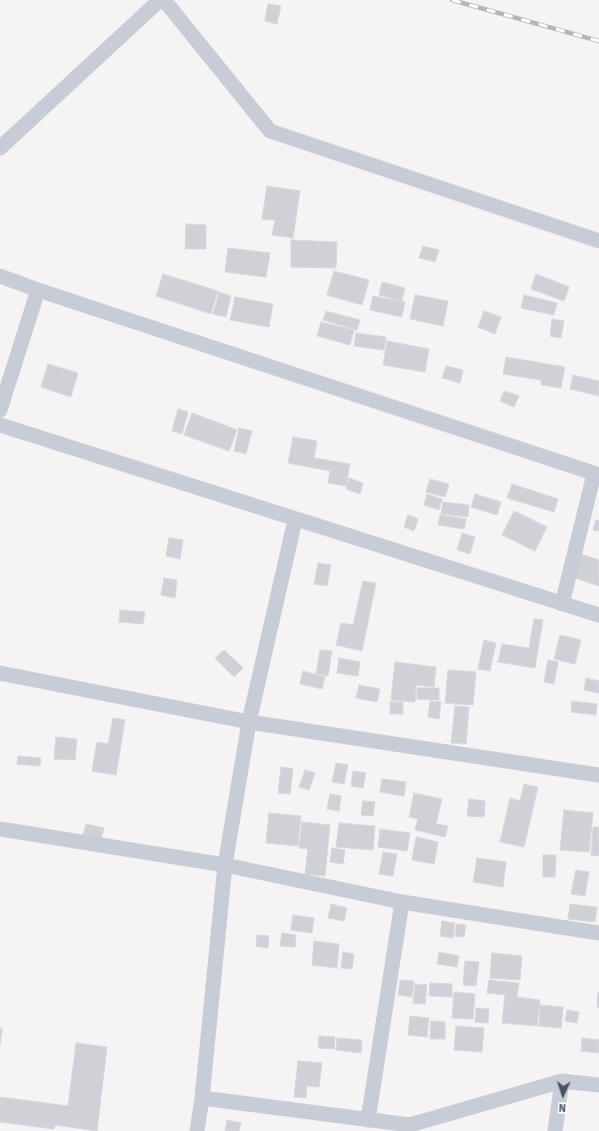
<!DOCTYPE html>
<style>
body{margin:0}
#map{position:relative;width:599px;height:1131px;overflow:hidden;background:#f5f3f3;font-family:"Source Sans 3",sans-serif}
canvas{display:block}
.north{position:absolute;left:543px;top:1075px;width:40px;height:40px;-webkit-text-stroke:3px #fff;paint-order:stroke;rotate:183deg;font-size:11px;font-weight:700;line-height:16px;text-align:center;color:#495261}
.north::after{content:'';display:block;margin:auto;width:14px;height:18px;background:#495261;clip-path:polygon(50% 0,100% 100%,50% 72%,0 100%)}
</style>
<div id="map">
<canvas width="599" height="1131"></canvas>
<div class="north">N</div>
</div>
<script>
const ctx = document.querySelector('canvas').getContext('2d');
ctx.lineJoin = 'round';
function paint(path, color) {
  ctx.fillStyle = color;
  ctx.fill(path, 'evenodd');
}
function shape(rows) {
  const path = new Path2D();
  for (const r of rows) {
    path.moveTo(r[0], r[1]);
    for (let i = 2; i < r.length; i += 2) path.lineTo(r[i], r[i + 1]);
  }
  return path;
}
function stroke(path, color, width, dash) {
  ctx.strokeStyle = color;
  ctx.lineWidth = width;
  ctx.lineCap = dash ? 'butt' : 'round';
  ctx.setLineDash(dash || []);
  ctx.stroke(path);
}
const building = shape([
 [268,4,281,6,277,24,265,21,268,4],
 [267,186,300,191,293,238,272,235,275,220,262,219,267,186],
 [186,224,206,225,206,249,185,249,186,224],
 [291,240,337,242,336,268,291,267,291,240],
 [423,246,439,250,435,262,419,258,423,246],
 [228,248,270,253,266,277,225,272,228,248],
 [334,271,369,280,362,305,327,295,334,271],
 [163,274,218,291,211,314,156,296,163,274],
 [536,274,569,287,564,301,531,289,536,274],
 [382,282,405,288,402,301,379,295,382,282],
 [219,292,231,296,226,317,213,314,219,292],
 [415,295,448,301,443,326,410,319,415,295],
 [524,295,557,303,554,315,521,308,524,295],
 [373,296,405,302,402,317,370,310,373,296],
 [235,297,273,304,269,327,230,320,235,297],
 [326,311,360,320,357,330,323,320,326,311],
 [484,311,501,317,495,334,478,327,484,311],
 [552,319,564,321,561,338,550,336,552,319],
 [321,322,354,330,350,345,317,336,321,322],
 [356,333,386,337,384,350,354,346,356,333],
 [387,341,429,349,425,372,383,365,387,341],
 [506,357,565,367,561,388,541,385,541,380,503,374,506,357],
 [48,364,78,373,71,397,41,387,48,364],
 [446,366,463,370,460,383,442,378,446,366],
 [573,375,599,381,599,396,570,389,573,375],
 [504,391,519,396,514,407,500,401,504,391],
 [178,409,188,412,182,434,172,431,178,409],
 [192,413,237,430,229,451,184,435,192,413],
 [239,428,252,431,246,454,234,451,239,428],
 [293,437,317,441,314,458,350,464,346,486,328,483,330,471,288,463,293,437],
 [349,478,363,483,360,494,346,489,349,478],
 [430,479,449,484,445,497,426,492,430,479],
 [512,484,558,499,554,512,507,498,512,484],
 [427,494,442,499,439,510,424,505,427,494],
 [475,494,501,502,497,515,471,507,475,494],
 [443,502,469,505,468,517,441,514,443,502],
 [514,511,547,527,535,551,502,535,514,511],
 [408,515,418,519,414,531,404,527,408,515],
 [440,515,466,519,464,529,438,525,440,515],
 [596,520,599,521,599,531,593,530,596,520],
 [462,533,475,537,470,554,457,550,462,533],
 [169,538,183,540,180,559,166,556,169,538],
 [580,554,599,560,599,586,572,577,580,554],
 [318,563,331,565,327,586,314,584,318,563],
 [164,578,177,580,175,598,161,595,164,578],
 [363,581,376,583,362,651,336,645,341,623,353,625,363,581],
 [120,610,145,612,143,624,119,622,120,610],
 [534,619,543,620,535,668,498,662,502,644,529,648,534,619],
 [560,635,581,640,575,664,554,659,560,635],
 [484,640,496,643,490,671,478,669,484,640],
 [224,650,243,668,234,677,215,658,224,650],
 [320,650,332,651,328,676,316,674,320,650],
 [339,658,360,662,358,676,337,673,339,658],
 [548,660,558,662,554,684,544,682,548,660],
 [395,662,436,667,434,687,416,685,415,702,391,700,395,662],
 [448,670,476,672,473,705,445,703,448,670],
 [303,671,325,677,322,689,300,684,303,671],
 [586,678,599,681,599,693,584,690,586,678],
 [359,685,380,689,377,702,356,698,359,685],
 [417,688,439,688,439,700,417,699,417,688],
 [430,701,441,702,439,719,428,717,430,701],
 [572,701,597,704,596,715,571,712,572,701],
 [390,702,403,702,403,714,390,714,390,702],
 [455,706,469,707,466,744,451,743,455,706],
 [113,718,125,720,116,775,92,771,97,742,108,744,113,718],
 [56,737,77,739,75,760,54,759,56,737],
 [18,756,41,758,40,766,17,764,18,756],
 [336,763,348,765,344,784,332,782,336,763],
 [281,767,293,769,290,794,278,793,281,767],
 [305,770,315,773,309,790,299,787,305,770],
 [353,771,366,773,363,788,351,786,353,771],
 [382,779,406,782,404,796,380,792,382,779],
 [524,784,538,787,524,847,500,842,510,798,520,801,524,784],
 [414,793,442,799,436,824,448,826,445,837,415,830,418,819,409,817,414,793],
 [330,794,341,796,339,811,327,809,330,794],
 [469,799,485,801,484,817,467,816,469,799],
 [363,801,375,802,373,816,361,815,363,801],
 [564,810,593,813,589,852,560,850,564,810],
 [269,813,301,816,298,846,266,843,269,813],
 [302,822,330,825,325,876,305,874,308,849,299,848,302,822],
 [339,823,375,826,373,850,336,847,339,823],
 [86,824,104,828,101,839,83,835,86,824],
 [593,827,599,827,599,856,591,855,593,827],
 [380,829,410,833,407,851,378,847,380,829],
 [416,837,438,842,434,864,412,860,416,837],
 [332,848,345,850,343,864,330,862,332,848],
 [383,852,397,854,393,876,379,874,383,852],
 [543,855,556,855,555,877,543,877,543,855],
 [477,858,506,862,503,887,473,882,477,858],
 [576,870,589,872,585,896,571,894,576,870],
 [331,904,347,908,344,921,328,918,331,904],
 [570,904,597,907,595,922,568,919,570,904],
 [293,915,314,918,312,933,291,930,293,915],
 [442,921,455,923,453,938,440,936,442,921],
 [457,924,466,925,464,937,455,936,457,924],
 [282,933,296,935,295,947,280,946,282,933],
 [257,935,269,936,268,948,256,946,257,935],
 [314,941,339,944,337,968,312,965,314,941],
 [343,952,354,954,352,969,341,968,343,952],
 [439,952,459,956,457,967,437,964,439,952],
 [492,953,522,956,520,980,490,978,492,953],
 [465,961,479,962,476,986,463,985,465,961],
 [400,980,414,981,412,997,398,995,400,980],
 [489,980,519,983,517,997,540,1000,537,1026,502,1023,505,995,487,993,489,980],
 [430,983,452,984,452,997,429,996,430,983],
 [415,984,427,985,425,1004,413,1003,415,984],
 [454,992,475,994,473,1019,452,1018,454,992],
 [598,993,599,993,599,1007,597,1007,598,993],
 [540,1005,563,1007,561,1028,539,1026,540,1005],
 [476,1008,489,1009,488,1023,475,1022,476,1008],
 [567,1010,579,1012,577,1023,565,1021,567,1010],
 [410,1016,429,1018,427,1037,408,1035,410,1016],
 [431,1021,445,1022,445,1039,430,1039,431,1021],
 [456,1026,484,1028,482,1052,454,1050,456,1026],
 [0,1028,2,1028,0,1045,0,1028],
 [319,1036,335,1037,334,1049,318,1048,319,1036],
 [337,1038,362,1040,361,1053,336,1050,337,1038],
 [582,1038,599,1040,599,1053,581,1051,582,1038],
 [76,1043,107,1047,97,1131,55,1125,54,1129,0,1122,0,1097,68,1106,76,1043],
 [298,1061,322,1063,319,1087,307,1086,306,1098,294,1097,298,1061],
 [227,1120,241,1123,239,1131,225,1131,227,1120]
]);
paint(building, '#cfd1d7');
stroke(building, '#d7d8de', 1);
stroke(shape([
 [164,0,270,131,599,241],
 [0,148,160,0],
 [0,276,38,290,599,475],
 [0,410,38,290],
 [0,425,599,615],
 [562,604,594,474],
 [0,673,249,722,599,775],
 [0,829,225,865,402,902,599,933],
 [202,1098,410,1125,562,1081,599,1085],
 [368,1120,402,902],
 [197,1131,202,1098,225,865,249,722,295,520],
 [555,1131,562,1081]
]), '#c7ccd7', 15);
const rail = shape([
 [452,0,599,41]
]);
stroke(rail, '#b5b6bd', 4.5);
stroke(rail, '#fff', 3, [9]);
</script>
